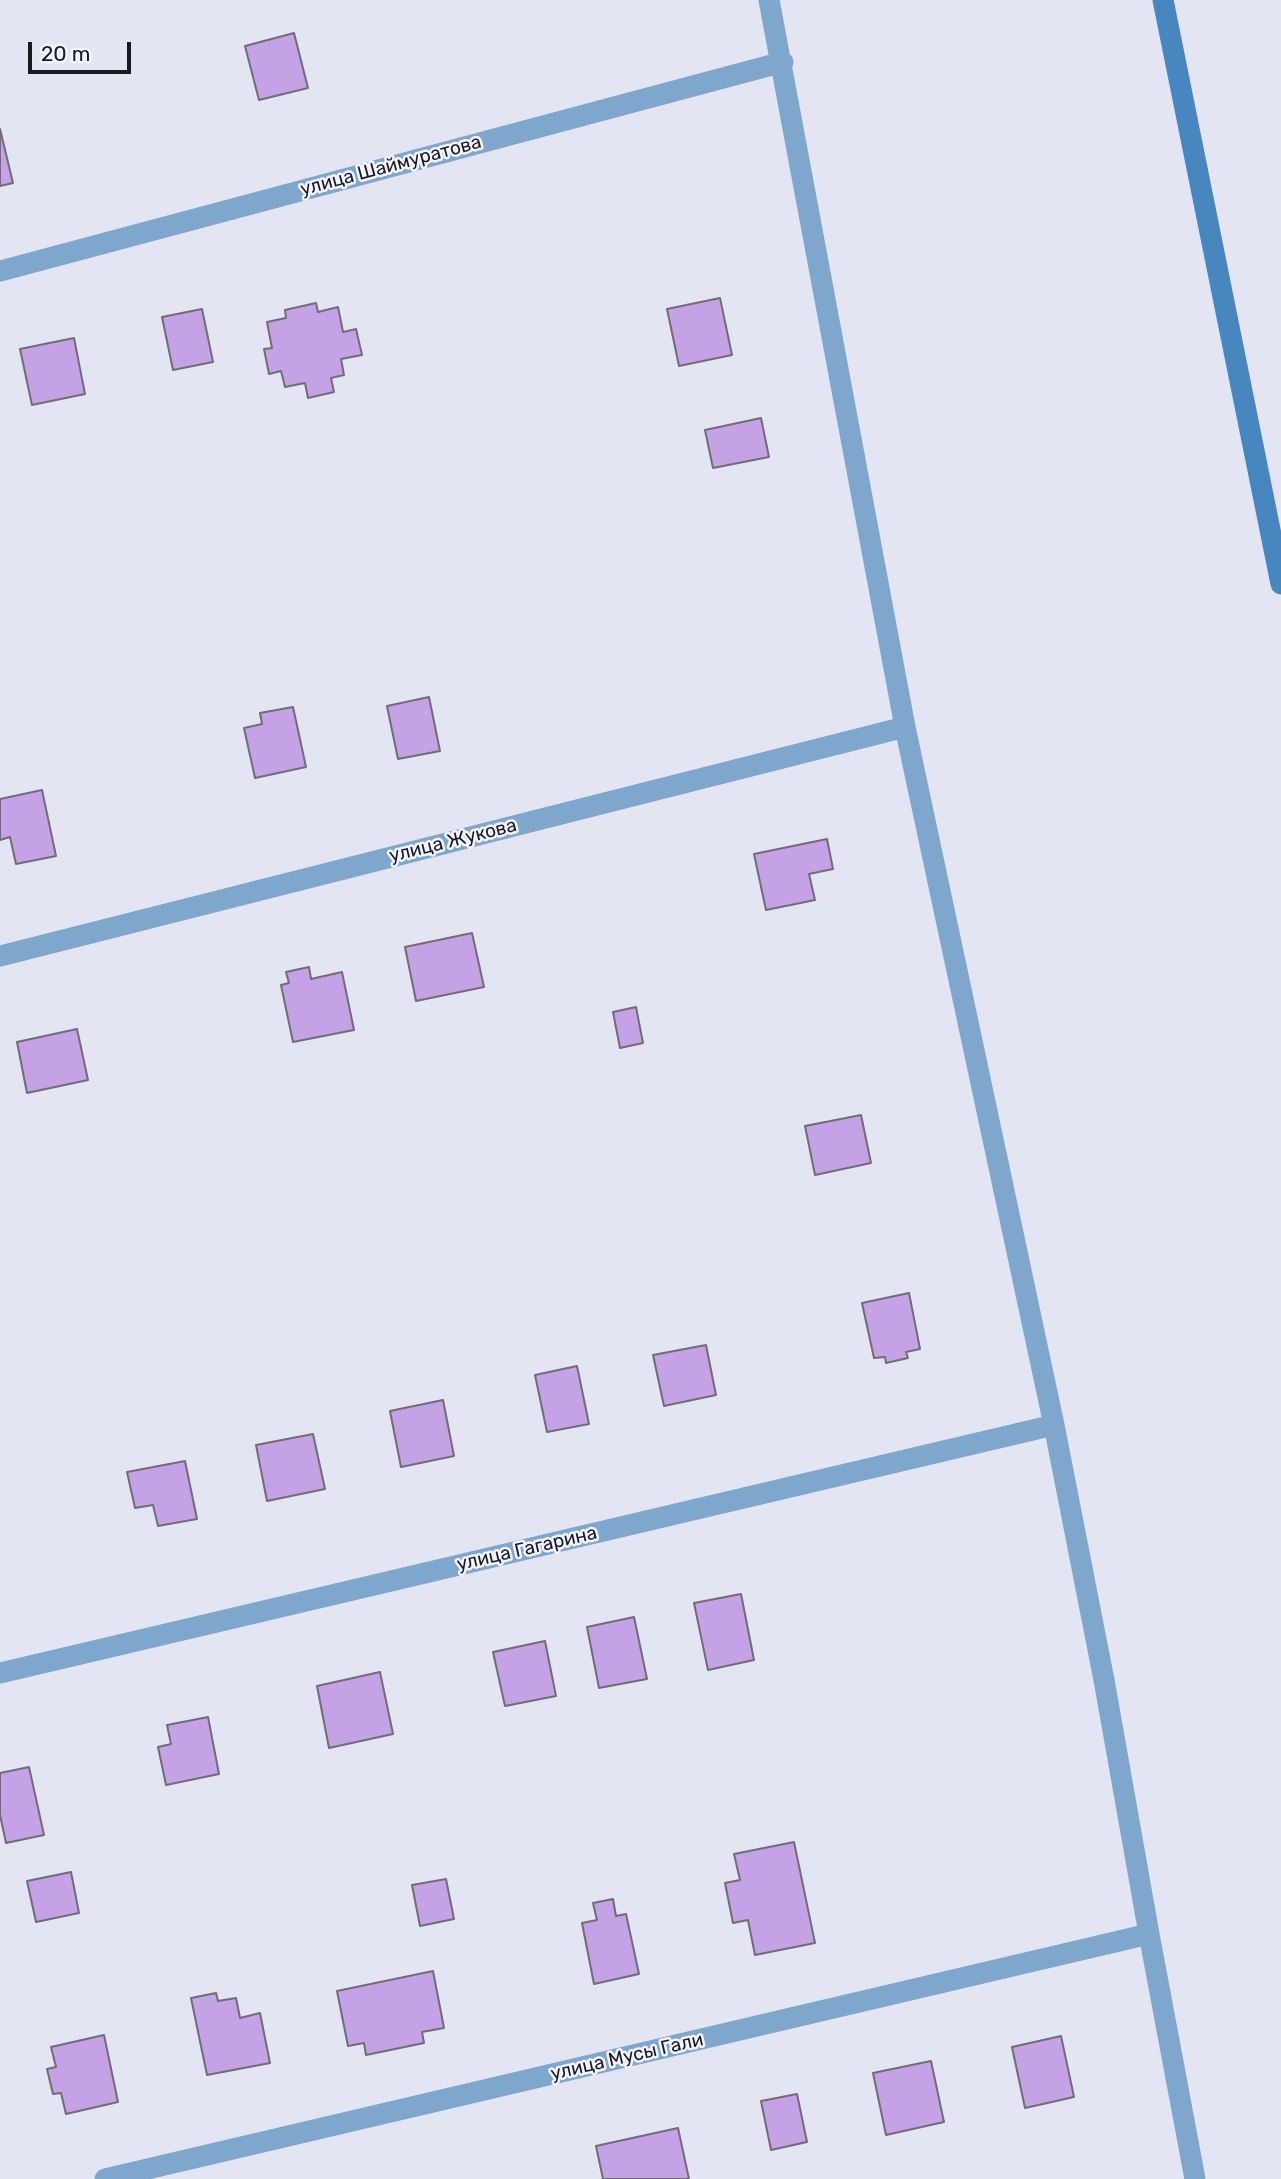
<!DOCTYPE html>
<meta charset="utf-8">
<style>
body{margin:0}
#map{position:relative;width:1281px;height:2179px;overflow:hidden;background:#e3e5f2;font-family:Rubik,sans-serif}
canvas{display:block}
.scale{position:absolute;left:28px;top:42px;width:103px;height:32px;box-sizing:border-box;border:4px solid #19191e;border-top:0;padding-left:9px;font-size:21px;line-height:24px;white-space:nowrap;color:#19191e;-webkit-text-stroke:5px #f1f3ff;paint-order:stroke}
</style>
<div id="map">
<canvas width="1281" height="2179"></canvas>
<div class="scale">20 m</div>
</div>
<script>
const ctx = document.querySelector('canvas').getContext('2d');
ctx.lineJoin = 'round';
function paint(path, color) {
  ctx.fillStyle = color;
  ctx.fill(path, 'evenodd');
}
function shape(rows) {
  const path = new Path2D();
  for (const r of rows) {
    path.moveTo(r[0], r[1]);
    for (let i = 2; i < r.length; i += 2) path.lineTo(r[i], r[i + 1]);
  }
  return path;
}
function stroke(path, color, width, dash) {
  ctx.strokeStyle = color;
  ctx.lineWidth = width;
  ctx.lineCap = dash ? 'butt' : 'round';
  ctx.setLineDash(dash || []);
  ctx.stroke(path);
}
function label(font, color, halo, rows, align = 'center') {
  ctx.font = font + ' Rubik,sans-serif';
  ctx.lineWidth = 5;
  ctx.setLineDash([]);
  ctx.textBaseline = 'middle';
  ctx.strokeStyle = halo;
  ctx.fillStyle = color;
  for (const [text, x, y, turn = 0] of rows) {
    ctx.save();
    ctx.translate(x, y);
    ctx.rotate((+turn || 0) * Math.PI / 180);
    ctx.textAlign = isNaN(turn) ? turn : align;
    if (halo) ctx.strokeText(text, 0, 0);
    ctx.fillText(text, 0, 0);
    ctx.restore();
  }
}
const building = shape([
 [294,33,308,88,259,100,245,46,294,33],
 [0,129,13,183,0,186,0,129],
 [720,298,732,355,679,366,667,309,720,298],
 [316,303,318,312,338,307,343,332,356,329,362,355,341,359,344,375,331,378,334,392,308,398,305,383,285,387,281,371,269,374,264,349,272,348,267,322,286,318,285,310,316,303],
 [202,309,213,362,173,370,162,317,202,309],
 [74,338,85,394,32,405,20,349,74,338],
 [761,418,769,457,713,468,705,430,761,418],
 [429,697,440,751,398,759,387,706,429,697],
 [293,707,306,767,255,778,244,728,262,724,260,713,293,707],
 [42,790,56,856,16,864,10,837,0,840,0,799,42,790],
 [827,839,833,869,809,874,815,900,766,910,754,854,827,839],
 [472,933,484,987,416,1001,405,947,472,933],
 [309,967,311,979,342,972,354,1030,293,1042,281,985,289,983,286,972,309,967],
 [636,1007,643,1043,620,1048,613,1012,636,1007],
 [77,1029,88,1080,27,1093,17,1042,77,1029],
 [861,1115,871,1163,815,1175,805,1126,861,1115],
 [909,1293,920,1349,906,1352,908,1358,886,1363,885,1357,874,1358,862,1303,909,1293],
 [706,1345,716,1395,664,1406,653,1355,706,1345],
 [577,1366,589,1424,547,1432,535,1375,577,1366],
 [443,1400,454,1456,401,1467,390,1411,443,1400],
 [313,1434,325,1489,267,1501,256,1445,313,1434],
 [185,1461,197,1519,158,1526,153,1505,135,1508,127,1472,185,1461],
 [741,1594,754,1660,708,1670,694,1603,741,1594],
 [634,1617,647,1679,599,1688,587,1627,634,1617],
 [545,1641,556,1696,505,1706,493,1652,545,1641],
 [380,1672,393,1734,329,1748,317,1686,380,1672],
 [208,1717,219,1774,166,1785,158,1747,171,1744,167,1725,208,1717],
 [29,1767,44,1835,6,1843,0,1815,0,1773,29,1767],
 [794,1842,815,1943,755,1955,748,1920,733,1923,725,1883,740,1880,734,1854,794,1842],
 [71,1872,79,1913,36,1922,27,1881,71,1872],
 [446,1879,454,1919,420,1926,412,1885,446,1879],
 [613,1899,616,1916,626,1914,639,1974,594,1984,582,1923,597,1920,593,1903,613,1899],
 [433,1971,444,2028,422,2032,424,2043,366,2055,364,2043,348,2046,337,1991,433,1971],
 [216,1993,218,2001,236,1998,240,2018,260,2013,270,2063,207,2075,191,1998,216,1993],
 [104,2035,118,2102,66,2114,61,2093,53,2094,47,2069,56,2067,51,2047,104,2035],
 [1061,2036,1074,2097,1025,2108,1012,2047,1061,2036],
 [931,2061,944,2122,886,2135,873,2073,931,2061],
 [797,2094,807,2142,771,2150,761,2101,797,2094],
 [678,2128,689,2179,603,2179,596,2146,678,2128]
]);
paint(building, '#c5a1e5');
stroke(building, '#716c76', 2);
stroke(shape([
 [769,0,905,727,1054,1425,1104,1680,1149,1934,1195,2179],
 [0,271,783,62],
 [0,956,905,727],
 [0,1673,1054,1425],
 [105,2179,1149,1934]
]), '#7fa7ce', 21);
stroke(shape([
 [1163,0,1281,584]
]), '#4886c0', 21);
label('19px', '#19191e', '#f1f3ff', [
 ["улица Шаймуратова",391,166,-15],
 ["улица Жукова",453,841,-14],
 ["улица Гагарина",527,1549,-13],
 ["улица Мусы Гали",627,2057,-13]
]);
</script>
